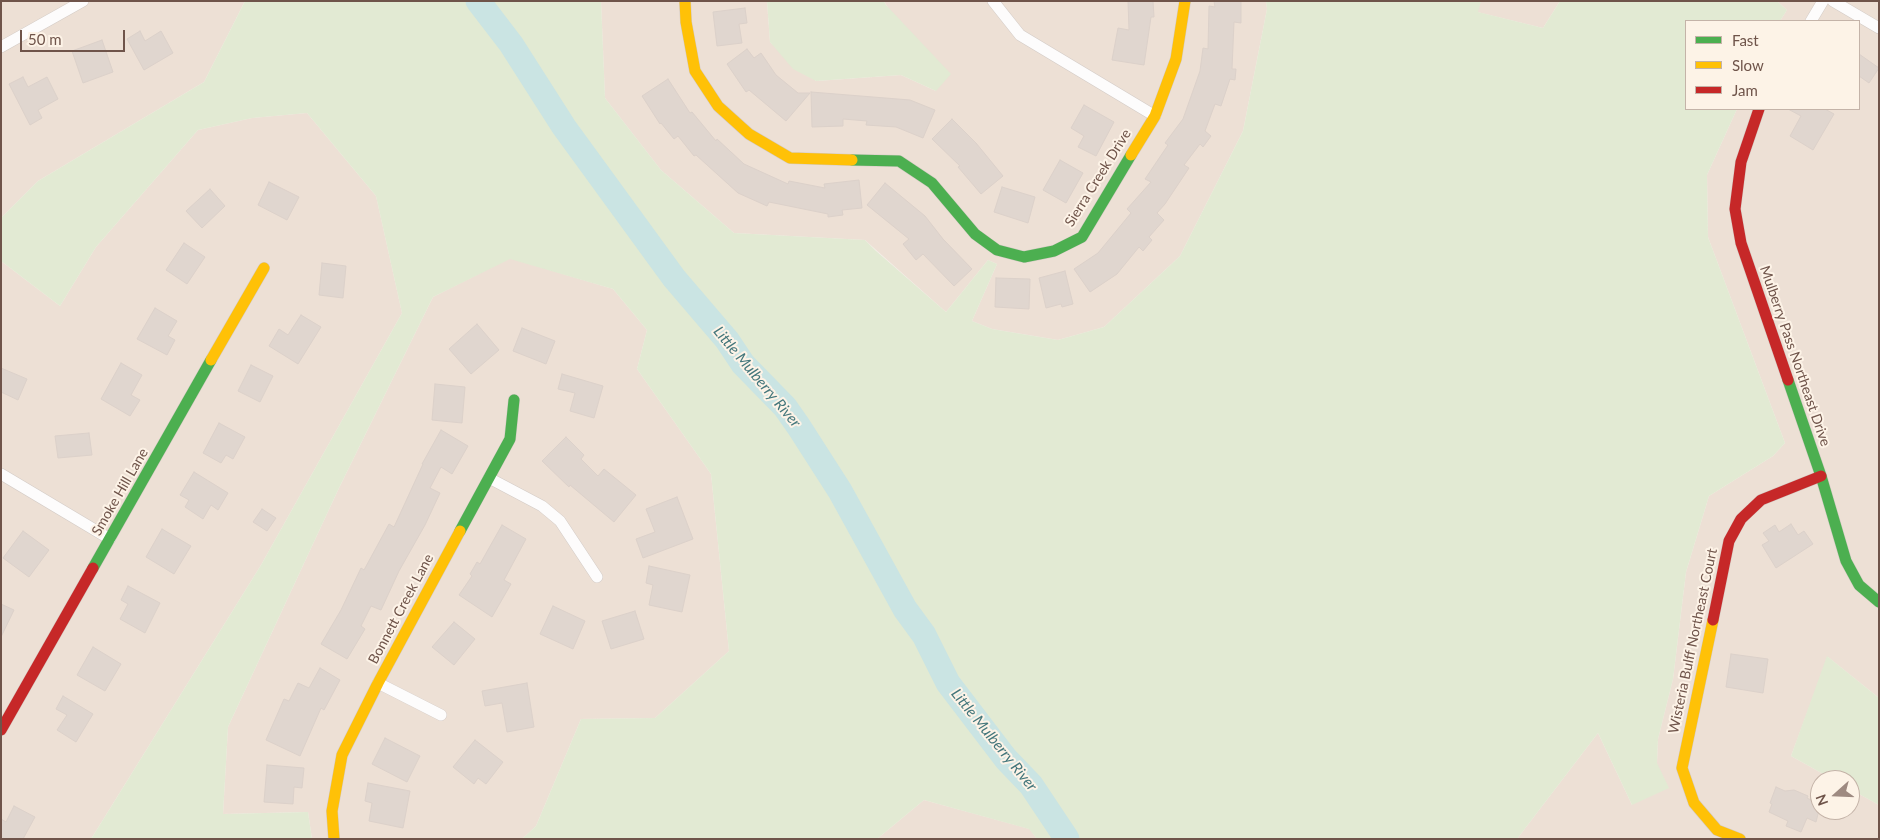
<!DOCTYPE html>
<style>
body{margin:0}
#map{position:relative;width:1880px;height:840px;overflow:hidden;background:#f4eee8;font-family:Lato,sans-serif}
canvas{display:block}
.frame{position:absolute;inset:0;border:2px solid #6f544a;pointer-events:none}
.legend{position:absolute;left:1685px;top:20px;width:175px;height:90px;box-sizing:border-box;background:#fdf3e7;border:1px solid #c4b3a8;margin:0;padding:6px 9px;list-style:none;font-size:15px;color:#6f544a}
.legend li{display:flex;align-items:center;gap:10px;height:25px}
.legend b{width:25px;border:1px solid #c4b3a8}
.north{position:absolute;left:1810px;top:770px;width:50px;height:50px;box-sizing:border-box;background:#fdf3e7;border:1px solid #c4b3a8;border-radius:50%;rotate:250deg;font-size:14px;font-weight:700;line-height:20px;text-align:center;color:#6f544a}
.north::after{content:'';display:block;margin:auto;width:18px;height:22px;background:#9e8a81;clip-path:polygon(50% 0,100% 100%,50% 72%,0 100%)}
.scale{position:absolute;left:20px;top:30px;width:105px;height:22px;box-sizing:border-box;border:2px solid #6f544a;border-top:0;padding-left:6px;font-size:15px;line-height:18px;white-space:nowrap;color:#6f544a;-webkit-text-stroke:4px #fdf3e7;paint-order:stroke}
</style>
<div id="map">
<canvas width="1880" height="840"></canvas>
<div class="frame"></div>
<ul class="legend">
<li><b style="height:6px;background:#4caf50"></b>Fast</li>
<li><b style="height:6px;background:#ffc107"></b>Slow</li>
<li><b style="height:6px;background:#c62828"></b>Jam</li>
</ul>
<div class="north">N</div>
<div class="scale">50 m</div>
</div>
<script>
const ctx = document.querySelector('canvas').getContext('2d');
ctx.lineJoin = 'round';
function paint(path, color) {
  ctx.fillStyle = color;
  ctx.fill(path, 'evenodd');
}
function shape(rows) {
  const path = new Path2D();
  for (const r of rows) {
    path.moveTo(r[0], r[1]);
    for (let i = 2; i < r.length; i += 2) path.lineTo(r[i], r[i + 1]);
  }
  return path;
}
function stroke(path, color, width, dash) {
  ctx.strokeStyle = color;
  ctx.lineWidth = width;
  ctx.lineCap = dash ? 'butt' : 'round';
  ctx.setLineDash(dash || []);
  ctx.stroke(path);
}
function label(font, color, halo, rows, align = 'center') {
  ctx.font = font + ' Lato,sans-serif';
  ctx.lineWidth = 4;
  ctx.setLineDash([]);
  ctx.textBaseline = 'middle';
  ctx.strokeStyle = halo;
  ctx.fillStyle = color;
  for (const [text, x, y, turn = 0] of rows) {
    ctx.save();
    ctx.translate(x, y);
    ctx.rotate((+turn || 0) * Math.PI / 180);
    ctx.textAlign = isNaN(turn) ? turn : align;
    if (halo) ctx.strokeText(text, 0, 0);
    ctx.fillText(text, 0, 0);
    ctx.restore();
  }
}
paint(shape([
 [1,1,245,1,204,82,38,181,1,218],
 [601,1,767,1,770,42,816,81,901,75,936,91,884,1,1266,1,1267,9,1243,131,1180,256,1104,327,1058,340,992,329,972,321,997,264,988,260,946,312,865,240,734,233,661,170,605,98],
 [1481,1,1560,1,1543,28,1477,12],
 [1777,1,1879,1,1879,698,1828,657,1791,756,1834,780,1820,780,1820,810,1850,810,1850,789,1879,805,1879,839,1517,839,1598,733,1632,805,1657,762,1658,739,1673,679,1686,572,1709,496,1773,456,1785,443,1708,237,1707,175,1737,109,1859,109,1859,21,1780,21,1787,10],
 [307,113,376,196,402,313,261,565,91,839,1,839,1,261,60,306,96,247,198,130,252,118],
 [510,258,613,289,647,330,637,369,711,474,729,651,655,718,581,719,536,826,522,839,312,839,308,812,223,814,228,727,339,488,433,297],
 [924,800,1030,829,1037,839,877,839]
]), '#ede0d5');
paint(shape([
 [245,1,601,1,605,98,661,170,734,233,865,240,876,251,946,312,988,260,997,264,972,321,992,329,1058,340,1104,327,1180,256,1243,131,1267,9,1266,1,1481,1,1478,12,1543,28,1560,1,1777,1,1787,10,1780,21,1686,21,1686,109,1737,109,1707,175,1708,237,1785,443,1773,456,1709,496,1686,572,1673,679,1658,739,1657,763,1669,788,1632,805,1598,733,1517,839,1037,839,1029,829,924,800,877,839,522,839,536,826,581,719,655,718,729,651,711,474,637,369,647,330,613,289,510,259,433,297,339,488,228,727,223,814,308,812,312,839,91,839,261,565,402,313,376,196,307,113,252,118,198,130,96,247,60,306,1,261,1,218,38,181,204,82],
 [767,1,884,1,886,5,951,74,936,91,901,75,816,81,793,69,770,42],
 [1827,656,1879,698,1879,805,1850,789,1850,780,1834,780,1791,756]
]), '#e2ead3');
stroke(shape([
 [478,1,511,44,564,127,674,278,727,340,743,364,785,407,799,427,840,491,905,609,924,635,948,683,1006,759,1031,785,1067,839]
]), '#cae4e3', 25);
const building = shape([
 [1128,1,1153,1,1154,17,1151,17,1144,65,1112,60,1118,28,1129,30,1128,1],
 [1214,1,1241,1,1241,23,1234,22,1232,69,1236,69,1235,80,1230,79,1221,106,1215,104,1205,131,1211,136,1203,147,1200,144,1184,165,1189,168,1165,204,1157,213,1164,220,1149,237,1152,240,1143,251,1139,247,1117,274,1090,292,1074,269,1098,253,1131,213,1127,209,1151,182,1145,179,1168,145,1165,143,1183,119,1200,71,1203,48,1208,49,1209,6,1215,7,1214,1],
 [745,8,747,23,739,24,742,43,717,46,713,12,745,8],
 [140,31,145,41,161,31,173,53,144,70,127,39,140,31],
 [102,40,113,72,83,83,72,51,102,40],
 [747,49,754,58,761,53,776,75,798,93,810,93,786,121,749,90,746,92,727,64,747,49],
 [1859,54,1879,68,1869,83,1859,76,1859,54],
 [23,77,28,87,47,77,58,99,38,110,42,118,30,125,9,84,23,77],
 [668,79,690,113,692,112,716,141,717,139,744,164,788,184,789,181,825,188,824,184,859,180,862,208,842,210,843,215,828,217,828,214,769,202,767,206,738,193,696,155,694,156,678,136,674,139,661,123,660,124,642,96,668,79],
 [811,92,910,100,935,110,923,138,896,127,866,125,867,121,843,119,843,126,812,127,811,92],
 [1084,105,1114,122,1096,156,1078,147,1084,136,1071,128,1084,105],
 [1788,109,1825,109,1834,114,1813,150,1790,136,1801,116,1788,109],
 [952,119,976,143,1003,176,981,194,958,167,960,166,932,139,952,119],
 [1060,160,1083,173,1066,203,1043,190,1060,160],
 [269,182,299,197,287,220,258,205,269,182],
 [885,183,925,216,943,239,972,269,954,286,923,254,916,260,903,244,909,239,867,205,885,183],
 [1002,187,1035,197,1028,223,994,212,1002,187],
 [210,189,225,206,202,228,186,211,210,189],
 [184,243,205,257,187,284,166,270,184,243],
 [322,263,346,266,343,298,319,295,322,263],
 [1065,271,1073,304,1062,307,1061,304,1046,308,1039,278,1065,271],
 [996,278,1030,279,1029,309,995,307,996,278],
 [155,308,177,321,168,336,175,340,167,355,137,339,155,308],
 [301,315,321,327,298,364,269,346,279,329,288,335,301,315],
 [477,324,499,350,471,374,449,349,477,324],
 [522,328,555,341,546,364,513,351,522,328],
 [121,363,142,375,131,395,140,400,130,416,101,399,121,363],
 [251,365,273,376,260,402,238,391,251,365],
 [1,368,27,379,18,400,1,392,1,368],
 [562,374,603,386,594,418,570,411,575,393,558,389,562,374],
 [435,384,465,387,462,423,432,420,435,384],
 [219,423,245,437,233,459,226,455,221,463,203,453,219,423],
 [441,430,468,446,452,474,441,467,430,488,440,493,425,525,399,571,381,610,371,606,361,626,365,629,347,659,321,644,341,610,361,568,364,570,389,524,394,527,423,464,422,464,441,430],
 [89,433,92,455,58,458,55,436,89,433],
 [566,437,584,455,581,459,598,476,604,469,636,495,614,522,570,485,569,487,542,461,566,437],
 [194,472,228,493,218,510,211,505,203,519,185,507,189,500,180,495,194,472],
 [677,497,693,539,643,558,636,539,655,532,646,509,677,497],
 [262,509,276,518,267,531,253,522,262,509],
 [1791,524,1798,535,1804,531,1813,544,1776,568,1762,545,1769,541,1763,533,1775,525,1779,532,1791,524],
 [502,525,526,539,504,580,511,584,492,617,459,595,472,576,470,574,477,562,480,564,502,525],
 [162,529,191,546,174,574,146,557,162,529],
 [23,531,49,550,29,577,3,558,23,531],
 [649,566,690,575,682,612,649,605,653,585,646,583,649,566],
 [128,586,160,603,145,633,120,619,128,604,121,600,128,586],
 [1,604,14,610,1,637,1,604],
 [553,606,585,621,573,649,540,634,553,606],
 [635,611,644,639,611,649,602,621,635,611],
 [454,622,475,639,454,665,432,647,454,622],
 [93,647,121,664,105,691,77,675,93,647],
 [1731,654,1768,659,1763,693,1726,687,1731,654],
 [320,668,340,680,324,710,321,708,300,756,266,740,284,699,289,701,298,683,309,688,320,668],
 [527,683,534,727,507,732,502,703,485,706,482,691,527,683],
 [63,696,93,714,76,742,57,730,67,715,56,709,63,696],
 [385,738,420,756,407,782,372,764,385,738],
 [475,740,503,762,486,784,478,778,474,784,453,767,475,740],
 [267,765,304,768,302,788,294,787,293,804,264,802,267,765],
 [368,783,410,791,403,828,369,821,372,803,365,801,368,783],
 [1776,787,1785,791,1794,790,1808,796,1807,798,1813,801,1812,803,1820,806,1816,822,1807,818,1801,832,1786,826,1788,821,1769,812,1772,804,1770,803,1776,787],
 [14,806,35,817,23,839,5,839,1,836,1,819,6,822,14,806]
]);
paint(building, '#e0d6cf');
stroke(building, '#dcd1ca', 1);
const street = shape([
 [993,1,1020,35,1155,116],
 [1833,1,1879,28],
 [1811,21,1823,1],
 [1,47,83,1],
 [1,474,110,539],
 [489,478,542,506,560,521,597,577],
 [378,683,441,715]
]);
const fast = shape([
 [852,160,899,161,932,183,975,234,997,250,1024,257,1054,251,1082,237,1131,155],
 [1788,380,1821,476,1846,561,1859,585,1879,602],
 [460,531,510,439,514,400],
 [93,568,211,360]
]);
const slow = shape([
 [685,1,686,22,695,71,718,106,749,134,790,158,852,160],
 [1131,155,1155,116,1176,59,1185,1],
 [211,360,264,268],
 [1713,620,1682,768,1694,803,1717,830,1740,839],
 [334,839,332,811,342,755,378,683,460,531]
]);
const jam = shape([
 [1759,109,1741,162,1735,209,1741,243,1788,380],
 [1713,620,1729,541,1741,519,1761,500,1821,476],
 [1,730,93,568]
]);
stroke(street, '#d3cbc6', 12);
stroke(fast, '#d3cac4', 12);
stroke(slow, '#d3cac4', 12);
stroke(jam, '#d3cac4', 12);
stroke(street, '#fdfcfc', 11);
stroke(fast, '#4caf50', 11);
stroke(slow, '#ffc107', 11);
stroke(jam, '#c62828', 11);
label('14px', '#6f544a', '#fdf3e7', [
 ["Sierra Creek Drive",1098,178,-58],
 ["Mulberry Pass Northeast Drive",1795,356,71],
 ["Smoke Hill Lane",120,492,-60],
 ["Bonnett Creek Lane",401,609,-62],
 ["Wisteria Bulff Northeast Court",1693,641,-78]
]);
label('italic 15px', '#43767b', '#fdf3e7', [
 ["Little Mulberry River",757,377,50],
 ["Little Mulberry River",994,740,51]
]);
</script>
